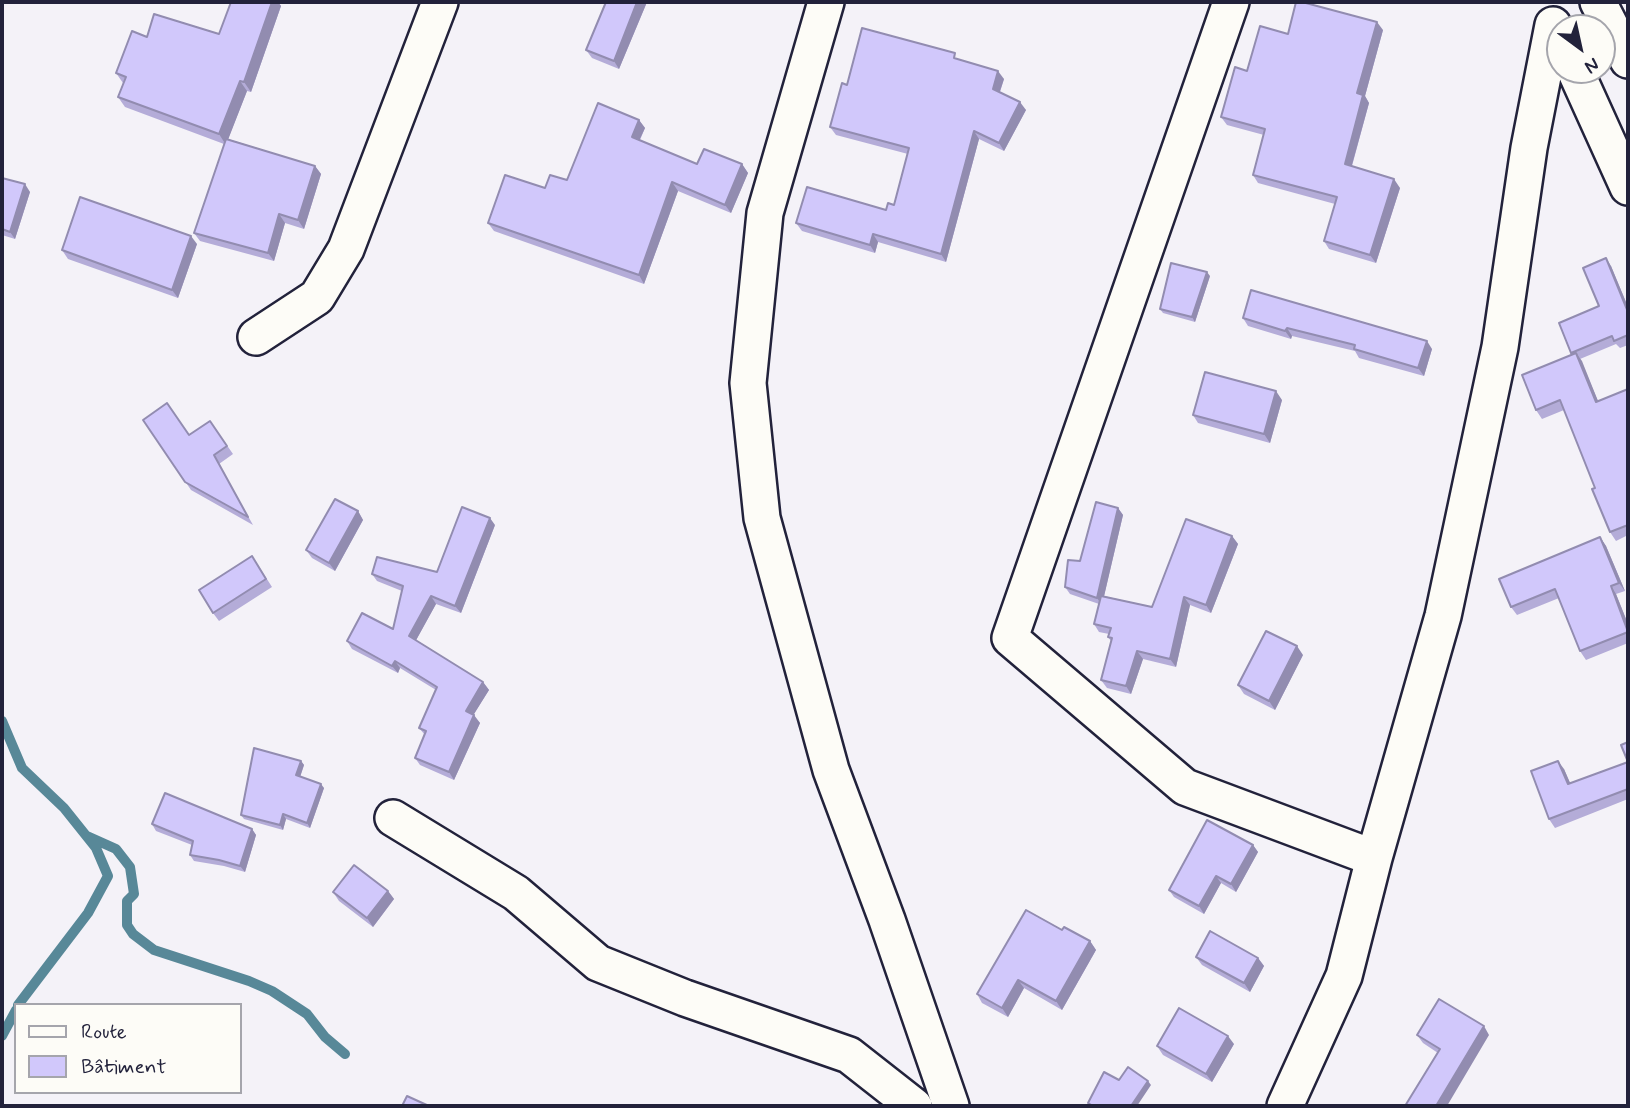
<!DOCTYPE html>
<meta charset="utf-8">
<style>
body{margin:0}
#map{position:relative;width:1630px;height:1108px;overflow:hidden;background:#f4f2f8;font-family:Mynerve,sans-serif}
canvas{display:block}
.frame{position:absolute;inset:0;border:4px solid #22223b;pointer-events:none}
.legend{position:absolute;left:14px;top:1003px;width:228px;height:91px;box-sizing:border-box;background:#fdfcf7;border:2px solid #a5a5ac;margin:0;padding:9px 12px;list-style:none;font-size:21px;color:#22223b}
.legend li{display:flex;align-items:center;gap:14px;height:35px}
.legend b{width:35px;border:2px solid #a5a5ac}
.north{position:absolute;left:1546px;top:14px;width:70px;height:70px;box-sizing:border-box;background:#fdfcf7;border:2px solid #a5a5ac;border-radius:50%;rotate:147deg;font-size:19px;font-weight:700;line-height:28px;text-align:center;color:#22223b}
.north::after{content:'';display:block;margin:auto;width:24px;height:32px;background:#22223b;clip-path:polygon(50% 0,100% 100%,50% 72%,0 100%)}
</style>
<div id="map">
<canvas width="1630" height="1108"></canvas>
<div class="frame"></div>
<ul class="legend">
<li><b style="height:9px;background:#fdfcf7"></b>Route</li>
<li><b style="height:19px;background:#d1c8fb"></b>Bâtiment</li>
</ul>
<div class="north">N</div>
</div>
<script>
const ctx = document.querySelector('canvas').getContext('2d');
ctx.lineJoin = 'round';
function shape(rows) {
  const path = new Path2D();
  for (const r of rows) {
    path.moveTo(r[0], r[1]);
    for (let i = 2; i < r.length; i += 2) path.lineTo(r[i], r[i + 1]);
  }
  return path;
}
function stroke(path, color, width, dash) {
  ctx.strokeStyle = color;
  ctx.lineWidth = width;
  ctx.lineCap = dash ? 'butt' : 'round';
  ctx.setLineDash(dash || []);
  ctx.stroke(path);
}
function paint(path, color) {
  ctx.fillStyle = color;
  ctx.fill(path, 'evenodd');
}
stroke(shape([
 [2,721,22,768,64,808,96,848,108,876,88,913,18,1005],
 [87,836,116,849,130,867,134,894,127,901,127,925,133,934,154,950,249,981,272,991,307,1014,325,1037,345,1054],
 [2,1036,16,1010]
]), '#588898', 10);
const minor = shape([
 [826,2,765,213,748,383,762,518,831,770,887,920,951,1106],
 [1231,2,1010,638,1185,787,1374,858],
 [1598,2,1628,60],
 [1575,70,1628,187],
 [256,337,317,297,346,249,440,2],
 [393,818,516,893,598,963,685,998,849,1055,914,1106],
 [1285,1106,1344,976,1374,858,1443,616,1500,347,1529,148,1553,25]
]);
stroke(minor, '#22223b', 40);
stroke(minor, '#fdfcf7', 35);
paint(shape([
 [231,2,278,2,281,6,251,92,247,91,228,139,315,166,321,174,304,229,285,223,274,261,200,241,194,233,224,144,125,107,118,97,123,83,116,73,147,37,219,34],
 [601,2,647,2,619,69,592,58,586,50,605,4],
 [1383,30,1365,96,1369,103,1352,166,1400,188,1376,263,1329,249,1324,241,1335,204,1258,183,1253,175,1264,135,1227,125,1221,117,1247,71,1288,34],
 [960,60,1004,79,1000,92,1026,110,1004,151,979,139,946,262,878,242,875,253,802,231,796,223,886,210,894,205,908,154,836,135,830,127,847,85],
 [639,120,645,128,640,140,697,164,742,164,748,173,731,213,678,191,644,284,494,231,488,223,545,188,567,180],
 [2,178,30,192,15,239,2,235],
 [197,244,178,298,68,259,62,250],
 [1611,266,1628,307,1628,345,1620,348,1616,344,1580,359,1598,401,1628,389,1628,535,1616,541,1610,532,1595,488,1564,410,1542,419,1536,410,1572,355,1571,353,1599,306],
 [1210,276,1195,322,1163,313,1160,309],
 [1243,318,1432,349,1424,376,1359,358,1355,351,1292,336,1291,339,1248,326],
 [1282,400,1270,443,1198,423,1193,415],
 [143,420,189,435,210,421,233,454,219,464,253,525,191,490],
 [1118,508,1123,515,1104,596,1152,607,1232,536,1238,544,1211,613,1190,605,1176,667,1143,659,1131,694,1107,688,1101,680,1111,641,1108,637,1109,634,1099,632,1094,624,1099,604,1070,594,1065,587,1080,561],
 [358,511,363,520,335,571,312,558,306,550],
 [495,525,461,613,436,604,416,640,483,682,489,690,473,715,480,723,454,780,420,765,415,758,425,735,419,728,436,690,400,668,398,673,352,649,347,641,393,629,402,591,377,581,372,574,437,572],
 [1600,537,1606,546,1625,591,1616,594,1628,624,1628,643,1586,660,1580,651,1559,598,1517,615,1511,607],
 [258,565,272,587,219,621,213,613],
 [1303,655,1275,710,1244,694,1238,685],
 [1628,742,1628,799,1555,828,1549,819,1564,769,1570,783,1628,762],
 [301,761,304,765,300,777,324,788,310,828,286,819,283,830,244,819,241,815],
 [152,824,252,829,256,835,245,872,224,866,194,861,190,855,192,845,156,831],
 [1253,845,1258,852,1236,892,1221,883,1204,914,1174,897,1169,890],
 [388,891,394,899,373,927,339,901,333,892],
 [1062,930,1090,941,1096,950,1062,1010,1024,988,1008,1017,982,1003,977,994],
 [1196,957,1258,958,1264,966,1250,992,1202,965],
 [1417,1035,1489,1035,1438,1053,1423,1043],
 [1234,1044,1212,1082,1163,1055,1157,1046]
]), '#b4acd8');
paint(shape([
 [272,2,278,2,281,6,251,92,244,82],
 [637,2,647,2,619,69,614,61],
 [1377,22,1383,30,1365,96,1369,103,1350,172,1345,164,1357,93],
 [998,71,1004,79,998,97,993,89],
 [240,81,247,91,226,145,219,134],
 [1020,102,1026,110,1004,151,999,143],
 [639,120,645,128,637,145,632,137],
 [974,131,979,139,946,262,941,254],
 [742,164,748,173,731,213,725,205],
 [315,166,321,174,304,229,298,220],
 [1394,179,1400,188,1376,263,1370,255],
 [672,182,678,191,644,284,639,275],
 [25,184,30,192,15,239,10,232],
 [279,214,285,223,274,261,268,253],
 [873,234,878,242,875,253,870,245],
 [191,236,197,244,178,298,172,290],
 [1606,258,1611,266,1628,307,1628,312],
 [1207,272,1210,276,1195,322,1192,317],
 [1287,328,1292,336,1291,339,1285,331],
 [1427,341,1432,349,1424,376,1418,368],
 [1576,353,1582,361,1602,411,1596,402],
 [1276,391,1282,400,1270,443,1264,434],
 [1118,508,1123,515,1102,605,1097,598],
 [358,511,363,520,335,571,329,563],
 [490,518,495,525,461,613,455,606],
 [1232,536,1238,544,1211,613,1206,605],
 [1600,537,1606,546,1625,591,1619,583],
 [1611,586,1616,594,1628,624,1628,630],
 [431,596,436,604,414,644,409,636],
 [1184,597,1190,605,1176,667,1170,659],
 [1297,646,1303,655,1275,710,1269,701],
 [1137,651,1143,659,1131,694,1126,686],
 [395,661,400,668,398,673,392,666],
 [483,682,489,690,471,719,466,711],
 [474,715,480,723,454,780,449,772],
 [301,761,304,765,299,780,296,775],
 [1558,761,1564,769,1574,792,1568,784],
 [321,784,324,788,310,828,307,823],
 [283,814,286,819,283,830,280,825],
 [252,829,256,835,245,872,240,866],
 [1253,845,1258,852,1236,892,1231,884],
 [1216,876,1221,883,1204,914,1199,906],
 [388,891,394,899,373,927,367,918],
 [1090,941,1096,950,1062,1010,1056,1001],
 [1258,958,1264,966,1250,992,1244,983],
 [1018,980,1024,988,1008,1017,1002,1008],
 [1484,1026,1489,1035,1447,1106,1436,1106],
 [1228,1036,1234,1044,1212,1082,1206,1074],
 [1148,1081,1151,1085,1137,1106,1131,1106]
]), '#928cb0');
const building = shape([
 [231,2,272,2,244,82,240,81,219,134,118,97,126,77,116,73,132,31,147,37,154,14,219,34,231,2],
 [606,2,637,2,614,61,586,50,606,2],
 [1296,2,1302,2,1377,22,1357,93,1363,95,1345,164,1394,179,1370,255,1324,241,1337,197,1253,175,1265,129,1221,117,1235,67,1247,71,1260,26,1288,34,1296,2],
 [862,28,955,53,954,58,998,71,993,89,1020,102,999,143,974,131,941,254,873,234,870,245,796,223,807,187,886,210,888,203,894,205,909,148,830,127,842,83,847,85,862,28],
 [598,103,639,120,632,137,697,164,704,149,742,164,725,205,672,182,639,275,488,223,505,175,545,188,550,175,567,180,598,103],
 [226,139,315,166,298,220,279,214,268,253,194,233,226,139],
 [2,178,25,184,10,232,2,229,2,178],
 [80,197,191,236,172,290,62,250,80,197],
 [1606,258,1628,312,1628,335,1614,341,1612,336,1571,353,1559,323,1599,306,1583,268,1606,258],
 [1171,263,1207,272,1192,317,1160,309,1171,263],
 [1251,290,1427,341,1418,368,1354,349,1355,345,1287,328,1285,331,1243,318,1251,290],
 [1576,353,1596,402,1628,389,1628,525,1610,532,1592,489,1595,488,1560,400,1536,410,1522,375,1576,353],
 [1205,372,1276,391,1264,434,1193,415,1205,372],
 [167,403,189,435,210,421,227,446,214,455,248,517,185,482,143,420,167,403],
 [335,499,358,511,329,563,306,550,335,499],
 [1096,502,1118,508,1097,598,1065,587,1068,560,1080,561,1096,502],
 [462,507,490,518,455,606,431,596,409,636,483,682,466,711,474,715,449,772,415,758,426,731,419,728,437,687,395,661,392,666,347,641,362,613,393,629,403,586,372,574,377,557,437,572,462,507],
 [1186,519,1232,536,1206,605,1184,597,1170,659,1137,651,1126,686,1101,680,1112,638,1108,637,1111,628,1094,624,1101,596,1152,607,1186,519],
 [1600,537,1619,583,1611,586,1628,632,1580,651,1555,589,1511,607,1499,579,1600,537],
 [252,556,266,579,213,613,199,590,252,556],
 [1266,631,1297,646,1269,701,1238,685,1266,631],
 [1628,742,1628,789,1549,819,1531,771,1558,761,1568,784,1628,762,1621,745,1628,742],
 [254,748,301,761,296,775,321,784,307,823,283,814,280,825,241,815,254,748],
 [165,793,252,829,240,866,219,860,190,855,193,841,152,824,165,793],
 [1207,820,1253,845,1231,884,1216,876,1199,906,1169,890,1207,820],
 [354,865,388,891,367,918,333,892,354,865],
 [1026,910,1062,930,1064,927,1090,941,1056,1001,1018,980,1002,1008,977,994,1026,910],
 [1210,931,1258,958,1244,983,1196,957,1210,931],
 [1439,999,1484,1026,1436,1106,1405,1106,1440,1049,1417,1035,1439,999],
 [1179,1008,1228,1036,1206,1074,1157,1046,1179,1008],
 [1128,1067,1148,1081,1131,1106,1093,1106,1088,1103,1104,1072,1119,1080,1128,1067],
 [407,1096,429,1106,402,1106,407,1096]
]);
paint(building, '#d1c8fb');
stroke(building, '#928cb0', 2);
</script>
